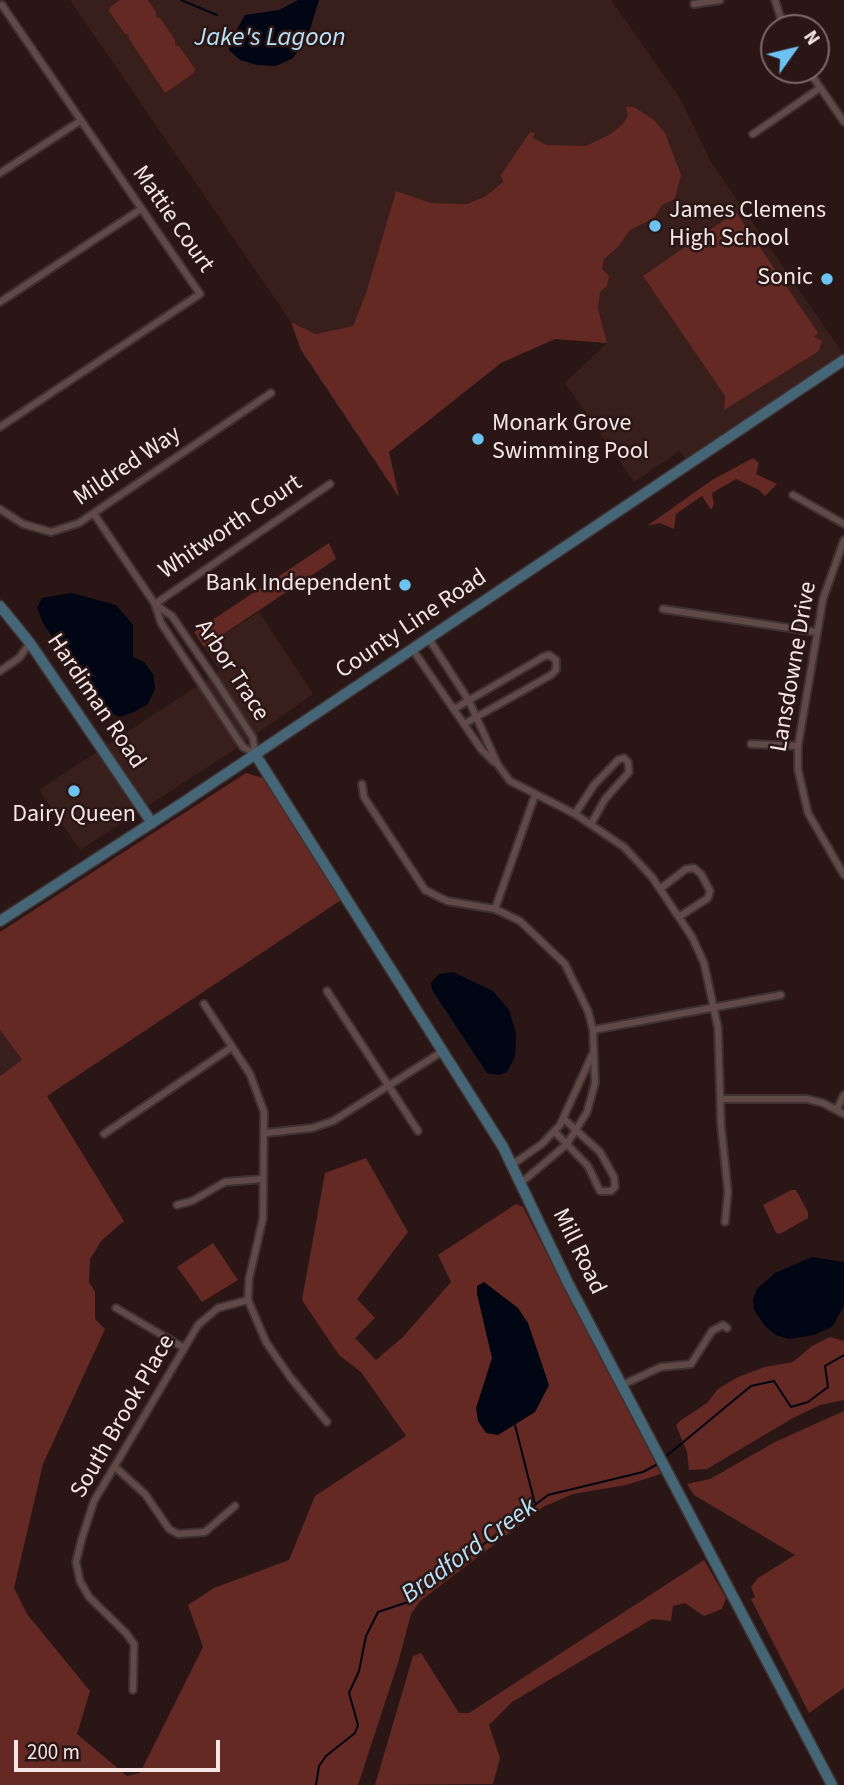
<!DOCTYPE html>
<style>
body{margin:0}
#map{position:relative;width:844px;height:1785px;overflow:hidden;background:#2a1715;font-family:"Source Sans 3",sans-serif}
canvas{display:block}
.north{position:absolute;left:760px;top:14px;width:70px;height:70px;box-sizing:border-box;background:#2a1715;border:2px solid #7b6a68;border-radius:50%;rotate:56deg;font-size:19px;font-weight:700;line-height:28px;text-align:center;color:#f4e6e4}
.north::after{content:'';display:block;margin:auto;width:24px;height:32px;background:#6cc3f2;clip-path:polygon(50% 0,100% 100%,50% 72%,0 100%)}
.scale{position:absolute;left:14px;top:1740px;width:206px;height:32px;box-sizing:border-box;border:4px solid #f4e6e4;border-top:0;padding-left:9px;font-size:21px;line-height:24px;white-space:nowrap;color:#f4e6e4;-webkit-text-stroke:5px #2a1715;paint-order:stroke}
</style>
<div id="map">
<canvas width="844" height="1785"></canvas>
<div class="north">N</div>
<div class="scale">200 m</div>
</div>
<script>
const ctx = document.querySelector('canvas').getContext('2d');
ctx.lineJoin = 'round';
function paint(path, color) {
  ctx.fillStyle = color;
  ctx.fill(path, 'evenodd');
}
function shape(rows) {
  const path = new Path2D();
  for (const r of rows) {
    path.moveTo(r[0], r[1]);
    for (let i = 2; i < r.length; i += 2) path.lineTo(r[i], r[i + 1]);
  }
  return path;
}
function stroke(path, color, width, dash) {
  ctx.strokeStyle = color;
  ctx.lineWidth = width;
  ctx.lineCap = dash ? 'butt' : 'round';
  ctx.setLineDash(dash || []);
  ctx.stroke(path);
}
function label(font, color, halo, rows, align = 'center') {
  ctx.font = font + ' "Source Sans 3",sans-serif';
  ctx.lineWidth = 5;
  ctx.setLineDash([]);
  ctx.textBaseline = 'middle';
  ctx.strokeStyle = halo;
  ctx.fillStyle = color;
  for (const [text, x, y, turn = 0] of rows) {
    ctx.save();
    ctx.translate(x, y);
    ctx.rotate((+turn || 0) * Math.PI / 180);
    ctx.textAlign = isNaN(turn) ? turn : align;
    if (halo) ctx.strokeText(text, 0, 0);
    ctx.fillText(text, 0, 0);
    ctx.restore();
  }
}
paint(shape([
 [70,0,611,0,680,98,711,162,844,355,689,464,680,451,634,482,565,383,607,343,598,308,599,291,486,196,467,204,431,203,396,191,366,293,353,326,316,334,291,322],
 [259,612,313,694,234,750,80,850,39,790,220,671,204,647],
 [0,1030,22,1061,0,1076]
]), '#381f1b');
paint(shape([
 [120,0,148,0,156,12,156,17,160,18,175,40,175,45,179,46,195,69,194,73,165,93,129,39,129,35,125,34,109,11,110,7],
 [626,107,634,107,654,120,665,133,681,175,675,199,662,205,654,218,630,230,618,247,604,259,602,269,609,276,607,286,600,292,598,308,607,343,555,339,501,363,389,452,399,497,301,350,291,322,316,334,353,326,366,293,396,191,431,203,467,204,486,196,503,182,501,175,530,132,535,133,533,138,547,145,586,146,609,135,624,123,628,115],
 [736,212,818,333,814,337,822,341,819,351,724,410,725,396,643,276],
 [753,458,759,463,756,474,777,484,765,496,759,490,736,479,712,493,714,504,711,510,702,496,676,514,674,529,660,523,647,526,712,480],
 [329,543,336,559,204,647,194,632],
 [246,773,263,778,341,900,47,1096,124,1221,102,1240,90,1259,89,1282,95,1292,95,1319,105,1329,43,1464,14,1588,27,1614,90,1691,77,1734,127,1776,140,1773,203,1647,188,1605,214,1588,289,1560,315,1496,406,1436,361,1372,339,1355,302,1300,325,1173,366,1158,408,1232,357,1299,375,1318,355,1338,376,1360,403,1337,451,1282,438,1255,516,1204,523,1207,661,1474,626,1485,573,1494,543,1507,420,1601,411,1614,398,1663,358,1785,0,1785,0,1076,22,1060,0,1030,0,932],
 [791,1190,796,1190,808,1212,808,1218,780,1234,776,1233,763,1205],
 [213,1243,238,1280,202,1302,177,1267],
 [830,1337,844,1341,844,1400,820,1405,793,1418,707,1469,689,1470,687,1452,676,1425,680,1421,707,1403,718,1389,738,1377,765,1367,793,1362,812,1346],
 [844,1411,844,1688,809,1713,751,1599,755,1597,751,1587,758,1578,795,1555,694,1495,687,1484,710,1479,775,1442],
 [704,1560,726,1598,722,1609,704,1616,685,1603,673,1606,671,1621,652,1619,512,1702,489,1725,500,1758,493,1784,375,1785,413,1656,421,1653,459,1713,469,1713]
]), '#642922');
paint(shape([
 [298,0,319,0,307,39,293,58,276,66,257,65,240,60,229,50,229,43,245,15,279,10],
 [72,593,116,605,133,625,133,657,144,662,153,674,155,689,148,704,134,712,120,717,102,710,43,623,37,608,42,598],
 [453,972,493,991,509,1010,516,1034,515,1057,507,1072,498,1075,487,1073,432,990,431,983,439,974],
 [812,1257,844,1262,844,1306,832,1327,814,1335,789,1339,776,1335,765,1326,754,1310,753,1299,757,1289,775,1273],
 [484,1282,518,1308,528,1323,549,1385,535,1412,498,1435,486,1433,478,1421,476,1408,492,1358,477,1294,477,1286]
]), '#000613');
stroke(shape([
 [181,0,217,15],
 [515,1425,535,1504],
 [664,1458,751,1386,774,1381,791,1407,808,1402,828,1387,825,1366,844,1355],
 [316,1785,319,1766,326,1756,355,1733,358,1725,349,1693,359,1671,366,1636,378,1612,408,1602,548,1495,643,1472,658,1464]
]), '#000613', 2);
const street = shape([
 [775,0,784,28],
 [694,4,720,0],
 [808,70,844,122],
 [753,134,820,88],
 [0,173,80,121],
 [0,302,141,209],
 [0,427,200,294,2,5],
 [793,495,844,524],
 [0,509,23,524,51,532,79,523,271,393],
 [94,514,155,604,161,623,243,747,255,754],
 [844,540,823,599,798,746,798,770,808,813,844,875],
 [155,604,330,484],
 [156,605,172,616,217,682,253,738,255,754],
 [663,609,816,632],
 [429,639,469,701,498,765,510,781,575,814,624,847,652,877,692,937,704,963,718,1028,721,1125,728,1192,725,1222],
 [413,650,481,749,494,762],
 [0,671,19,658,30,643],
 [454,709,543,657,549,655,556,660,556,670,551,675,464,724],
 [751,744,798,746],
 [362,784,364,797,425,890,447,901,495,909,520,921,565,964,588,1011,593,1030,595,1083,587,1112,567,1144,522,1182],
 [575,814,594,785,618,760,624,758,628,762,629,772,605,799,591,824],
 [661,888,686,869,694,868,701,874,710,891,708,898,680,916],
 [495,909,535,795],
 [327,991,418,1131],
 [204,1004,250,1074,264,1112,263,1218,249,1279,248,1300,266,1342,290,1377,327,1422],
 [593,1030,781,995],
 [721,1099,807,1099,823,1103,844,1114],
 [837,1109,844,1095],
 [555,1132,588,1166,600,1191,611,1191,615,1187,614,1177,600,1152,564,1119],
 [265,1133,312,1128,333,1121,443,1051],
 [104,1134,232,1047],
 [513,1164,542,1144,560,1125,592,1055],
 [177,1205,192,1201,225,1182,263,1179],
 [116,1308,184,1348],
 [622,1385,661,1367,691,1364,712,1331,723,1325,727,1328],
 [115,1467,145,1494,169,1529,178,1534,205,1532,235,1506],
 [133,1690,134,1644,126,1633,89,1597,80,1581,76,1562,82,1538,94,1501,198,1325,218,1308,248,1300]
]);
const secondary = shape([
 [0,606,30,643,152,823],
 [255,754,503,1147,568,1283,832,1785],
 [0,921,181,804,844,360]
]);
stroke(street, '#3f3130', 10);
stroke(secondary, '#3f3130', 13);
stroke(street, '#604a47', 6);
stroke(secondary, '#467', 10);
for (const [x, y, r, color] of [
 [655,226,7,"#6cc3f2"],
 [827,279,7,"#6cc3f2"],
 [478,439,7,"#6cc3f2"],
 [405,585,7,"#6cc3f2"],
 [74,791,7,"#6cc3f2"]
]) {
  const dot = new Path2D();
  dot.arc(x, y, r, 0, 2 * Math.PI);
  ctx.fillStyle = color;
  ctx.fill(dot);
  stroke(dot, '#2a1715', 2.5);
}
label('24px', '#f4e6e4', '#2a1715', [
 ["James Clemens",669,212],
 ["High School",669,240],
 ["Sonic",813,279,"right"],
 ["Monark Grove",492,425],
 ["Swimming Pool",492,453],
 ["Bank Independent",391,585,"right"],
 ["Dairy Queen",74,816,"center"]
], 'left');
label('24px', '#f4e6e4', '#2a1715', [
 ["Mattie Court",172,220,55],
 ["Mildred Way",128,467,-34],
 ["Whitworth Court",231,528,-34],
 ["County Line Road",412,625,-34],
 ["Lansdowne Drive",795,667,-80],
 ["Arbor Trace",231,671,57],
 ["Hardiman Road",95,702,56],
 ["Mill Road",578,1252,64],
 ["South Brook Place",124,1417,-60]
]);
label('italic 26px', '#b8e1fa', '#2a1715', [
 ["Jake's Lagoon",270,39],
 ["Bradford Creek",470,1552,-36]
]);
</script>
